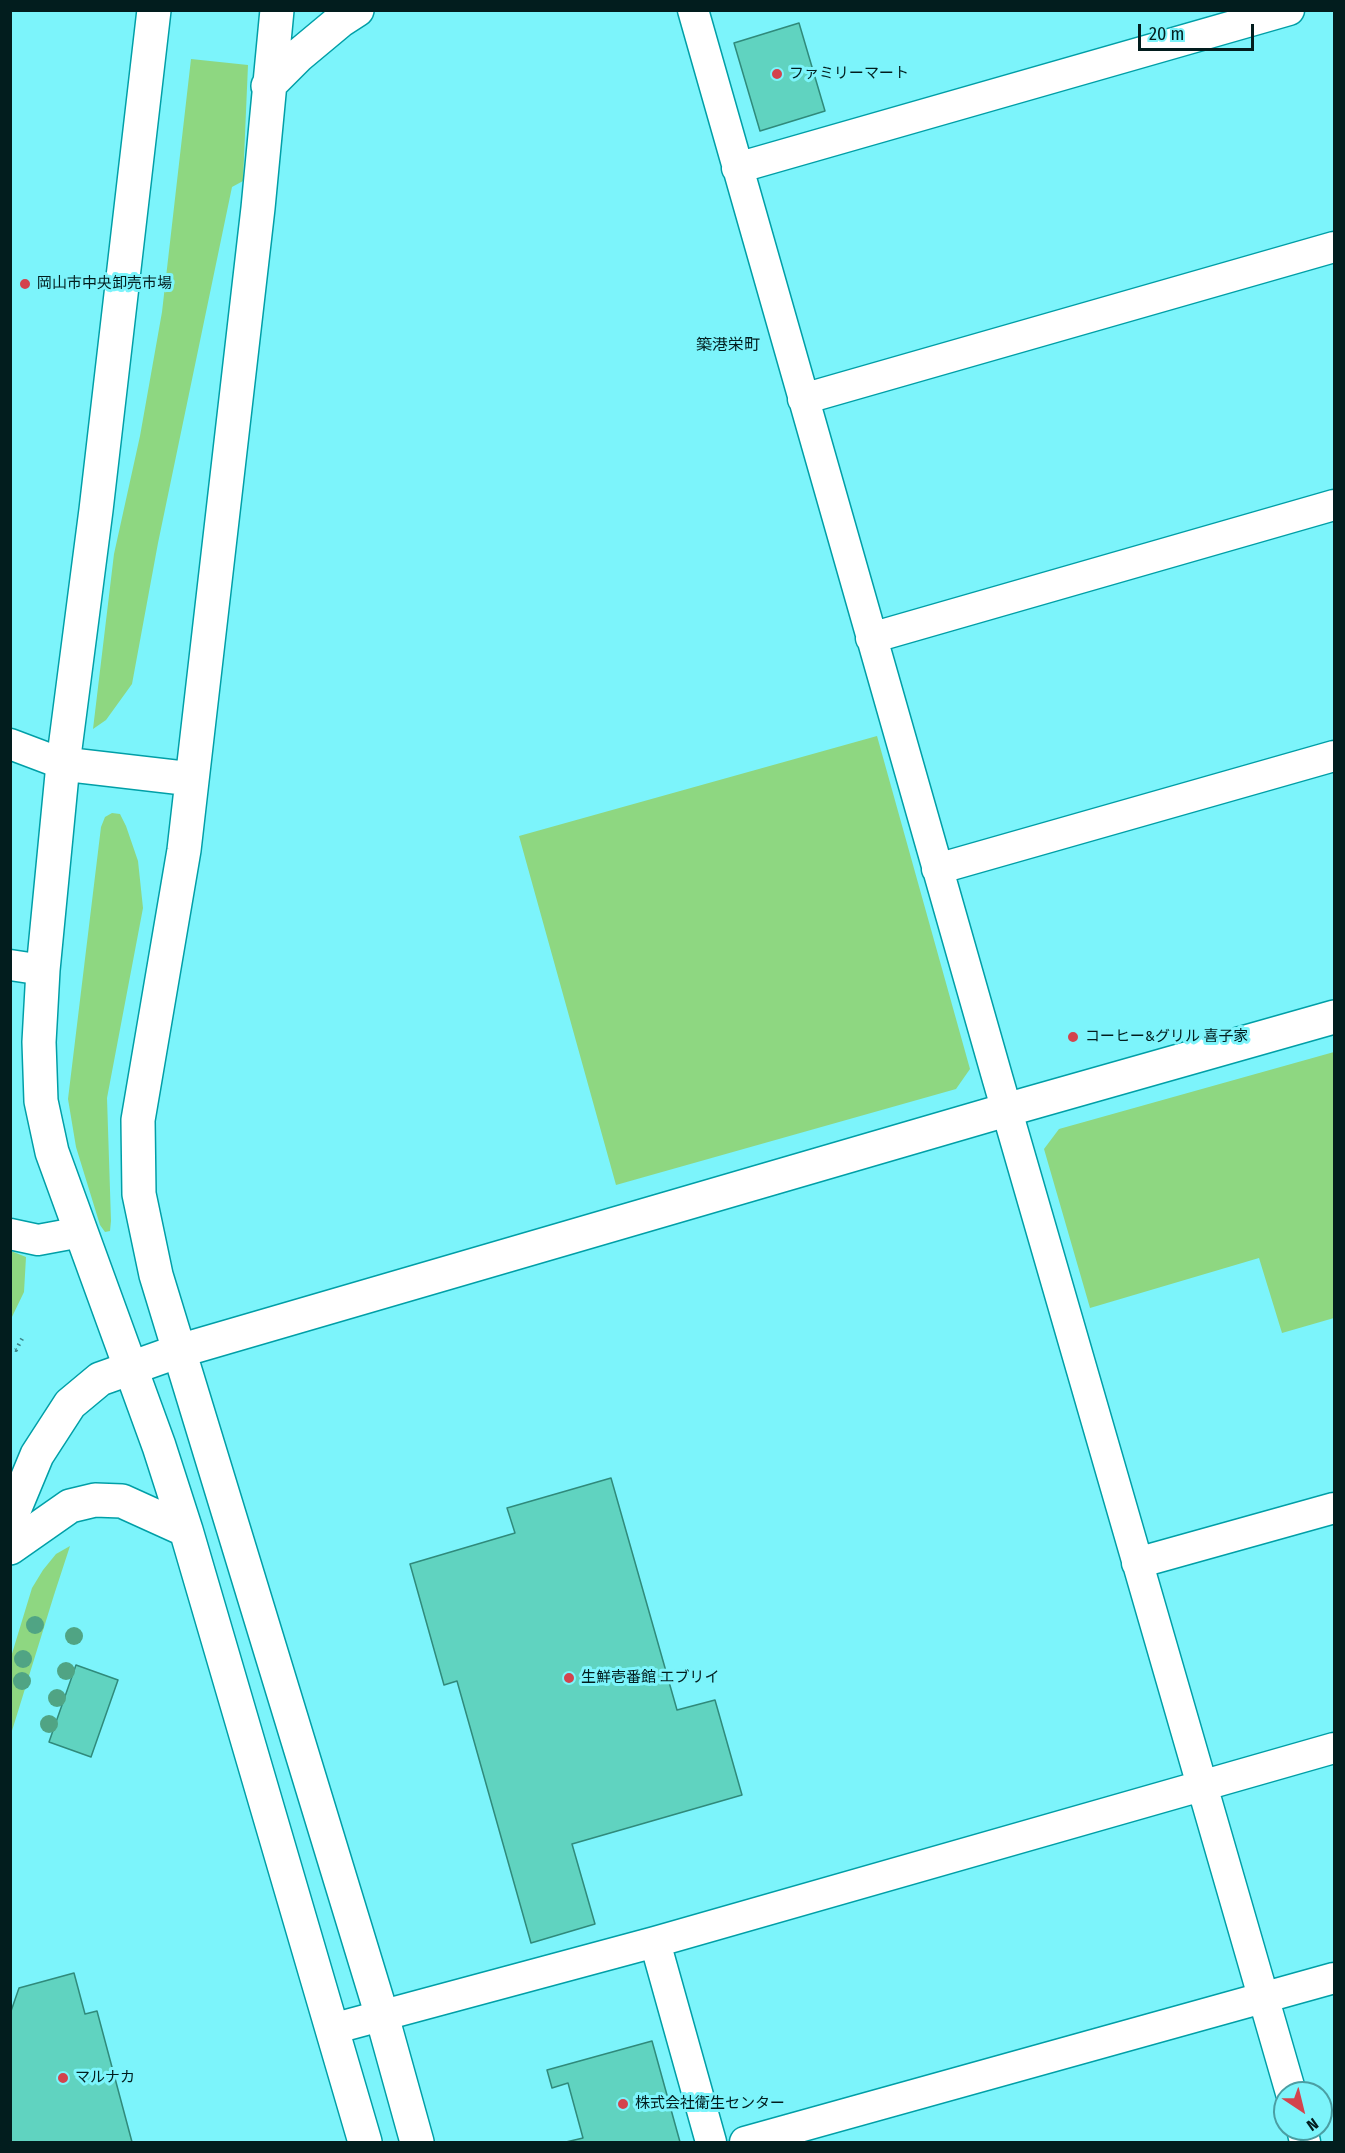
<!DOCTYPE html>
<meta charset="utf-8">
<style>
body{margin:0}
#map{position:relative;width:1345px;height:2153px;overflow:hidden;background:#7cf4fb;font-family:"Fira Sans Condensed",sans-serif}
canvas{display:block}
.frame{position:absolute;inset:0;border:12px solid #021d1e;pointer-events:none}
.north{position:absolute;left:1273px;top:2081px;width:60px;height:60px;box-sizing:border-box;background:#7cf4fb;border:2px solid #4b9ea3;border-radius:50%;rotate:145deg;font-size:16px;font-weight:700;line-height:24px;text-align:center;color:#021d1e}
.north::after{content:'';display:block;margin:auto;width:21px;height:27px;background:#d3434d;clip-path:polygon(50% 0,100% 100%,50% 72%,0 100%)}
.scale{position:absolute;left:1138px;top:24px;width:116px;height:27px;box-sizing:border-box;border:3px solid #021d1e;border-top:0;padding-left:8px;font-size:18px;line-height:21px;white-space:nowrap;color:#021d1e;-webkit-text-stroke:4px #7cf4fb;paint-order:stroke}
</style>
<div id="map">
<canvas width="1345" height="2153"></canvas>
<div class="frame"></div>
<div class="north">N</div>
<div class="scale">20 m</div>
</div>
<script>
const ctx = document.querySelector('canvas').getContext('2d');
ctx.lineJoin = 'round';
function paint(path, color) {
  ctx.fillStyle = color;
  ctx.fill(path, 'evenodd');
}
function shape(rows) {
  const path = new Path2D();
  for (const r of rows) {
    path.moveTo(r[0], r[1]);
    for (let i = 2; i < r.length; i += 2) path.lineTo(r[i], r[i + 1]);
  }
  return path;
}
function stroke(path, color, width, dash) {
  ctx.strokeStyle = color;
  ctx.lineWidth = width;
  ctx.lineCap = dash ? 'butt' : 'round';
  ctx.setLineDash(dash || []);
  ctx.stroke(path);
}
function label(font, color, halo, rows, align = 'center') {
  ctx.font = font + ' "Fira Sans Condensed","Noto Sans JP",sans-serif';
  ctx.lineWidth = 6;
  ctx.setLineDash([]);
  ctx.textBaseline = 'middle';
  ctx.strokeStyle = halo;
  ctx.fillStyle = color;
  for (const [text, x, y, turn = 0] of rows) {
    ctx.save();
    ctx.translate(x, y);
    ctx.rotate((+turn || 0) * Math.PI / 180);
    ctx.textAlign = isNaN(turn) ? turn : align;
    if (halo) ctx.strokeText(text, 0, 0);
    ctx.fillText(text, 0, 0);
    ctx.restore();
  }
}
paint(shape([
 [191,59,248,65,243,181,232,187,158,543,132,684,106,720,93,729,114,554,140,436,162,312],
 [877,736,970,1069,956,1089,616,1185,519,836],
 [112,813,120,814,126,826,138,861,143,908,107,1098,111,1221,110,1231,105,1232,100,1225,76,1147,68,1099,101,827,105,817],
 [1334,1052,1334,1318,1282,1333,1259,1258,1090,1308,1044,1149,1059,1129],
 [11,1251,26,1257,24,1292,11,1319],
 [70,1546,54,1595,11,1734,11,1657,32,1588,43,1570,56,1554]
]), '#8ed781');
const building = shape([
 [799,23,825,111,760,131,734,43,799,23],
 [611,1478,677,1710,715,1700,742,1795,572,1844,595,1924,531,1943,457,1681,444,1685,410,1564,515,1533,507,1508,611,1478],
 [76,1665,118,1680,91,1757,49,1742,76,1665],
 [74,1973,85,2014,97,2011,132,2142,10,2142,10,2014,19,1988,74,1973],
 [652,2041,680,2142,566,2142,583,2138,568,2083,552,2088,547,2070,652,2041]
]);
paint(building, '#60d3c0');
stroke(building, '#308a7b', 1.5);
const minor = shape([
 [693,10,998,1080,1291,2093],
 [737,168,1289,10],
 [803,399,1334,247],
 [871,638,1334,505],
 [10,744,63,764],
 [937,869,1334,756],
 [10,965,43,970],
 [10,1234,38,1240,81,1232],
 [1137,1563,1334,1508],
 [655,1942,711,2142],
 [332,2029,655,1942,1334,1748],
 [1302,2129,1305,2142],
 [745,2142,1334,1978]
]);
const tertiary = shape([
 [154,10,96,510,63,764,43,970,39,1042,41,1101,52,1152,159,1446,186,1530,365,2142],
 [277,10,258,208,184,850,138,1120,139,1194,156,1275,382,2016,417,2142],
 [268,86,298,56,340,21,357,10],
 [63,764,192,779],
 [179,1351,1006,1110,1334,1017],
 [10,1548,70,1506,95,1500,122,1501,186,1530]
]);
const primary = shape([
 [10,1520,37,1455,70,1404,100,1379,179,1351]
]);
stroke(minor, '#009fa7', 33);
stroke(tertiary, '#009fa7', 36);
stroke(primary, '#009fa7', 36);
stroke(shape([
 [10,1347,16,1350,23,1337]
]), '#3c8387', 4, [1.5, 4.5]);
stroke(minor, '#fff', 30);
stroke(tertiary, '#fff', 33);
stroke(primary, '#fff', 33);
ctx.fillStyle = '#50a484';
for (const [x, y] of [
 [35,1625],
 [74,1636],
 [23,1659],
 [66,1671],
 [22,1681],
 [57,1698],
 [49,1724]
]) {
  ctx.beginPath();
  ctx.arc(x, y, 9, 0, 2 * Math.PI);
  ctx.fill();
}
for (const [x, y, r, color] of [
 [777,74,6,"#d3434d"],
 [25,284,6,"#d3434d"],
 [1073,1037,6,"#d3434d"],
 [569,1678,6,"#d3434d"],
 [63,2078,6,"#d3434d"],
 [623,2104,6,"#d3434d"]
]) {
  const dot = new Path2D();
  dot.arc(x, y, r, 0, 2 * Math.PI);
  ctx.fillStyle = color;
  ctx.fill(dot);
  stroke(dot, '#7cf4fb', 2);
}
label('15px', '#021d1e', '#7cf4fb', [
 ["ファミリーマート",789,74],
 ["岡山市中央卸売市場",37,284],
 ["コーヒー&グリル 喜子家",1085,1037],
 ["生鮮壱番館 エブリイ",581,1678],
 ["マルナカ",75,2078],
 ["株式会社衛生センター",635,2104]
], 'left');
label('16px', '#021d1e', '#7cf4fb', [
 ["築港栄町",728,346]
]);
</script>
